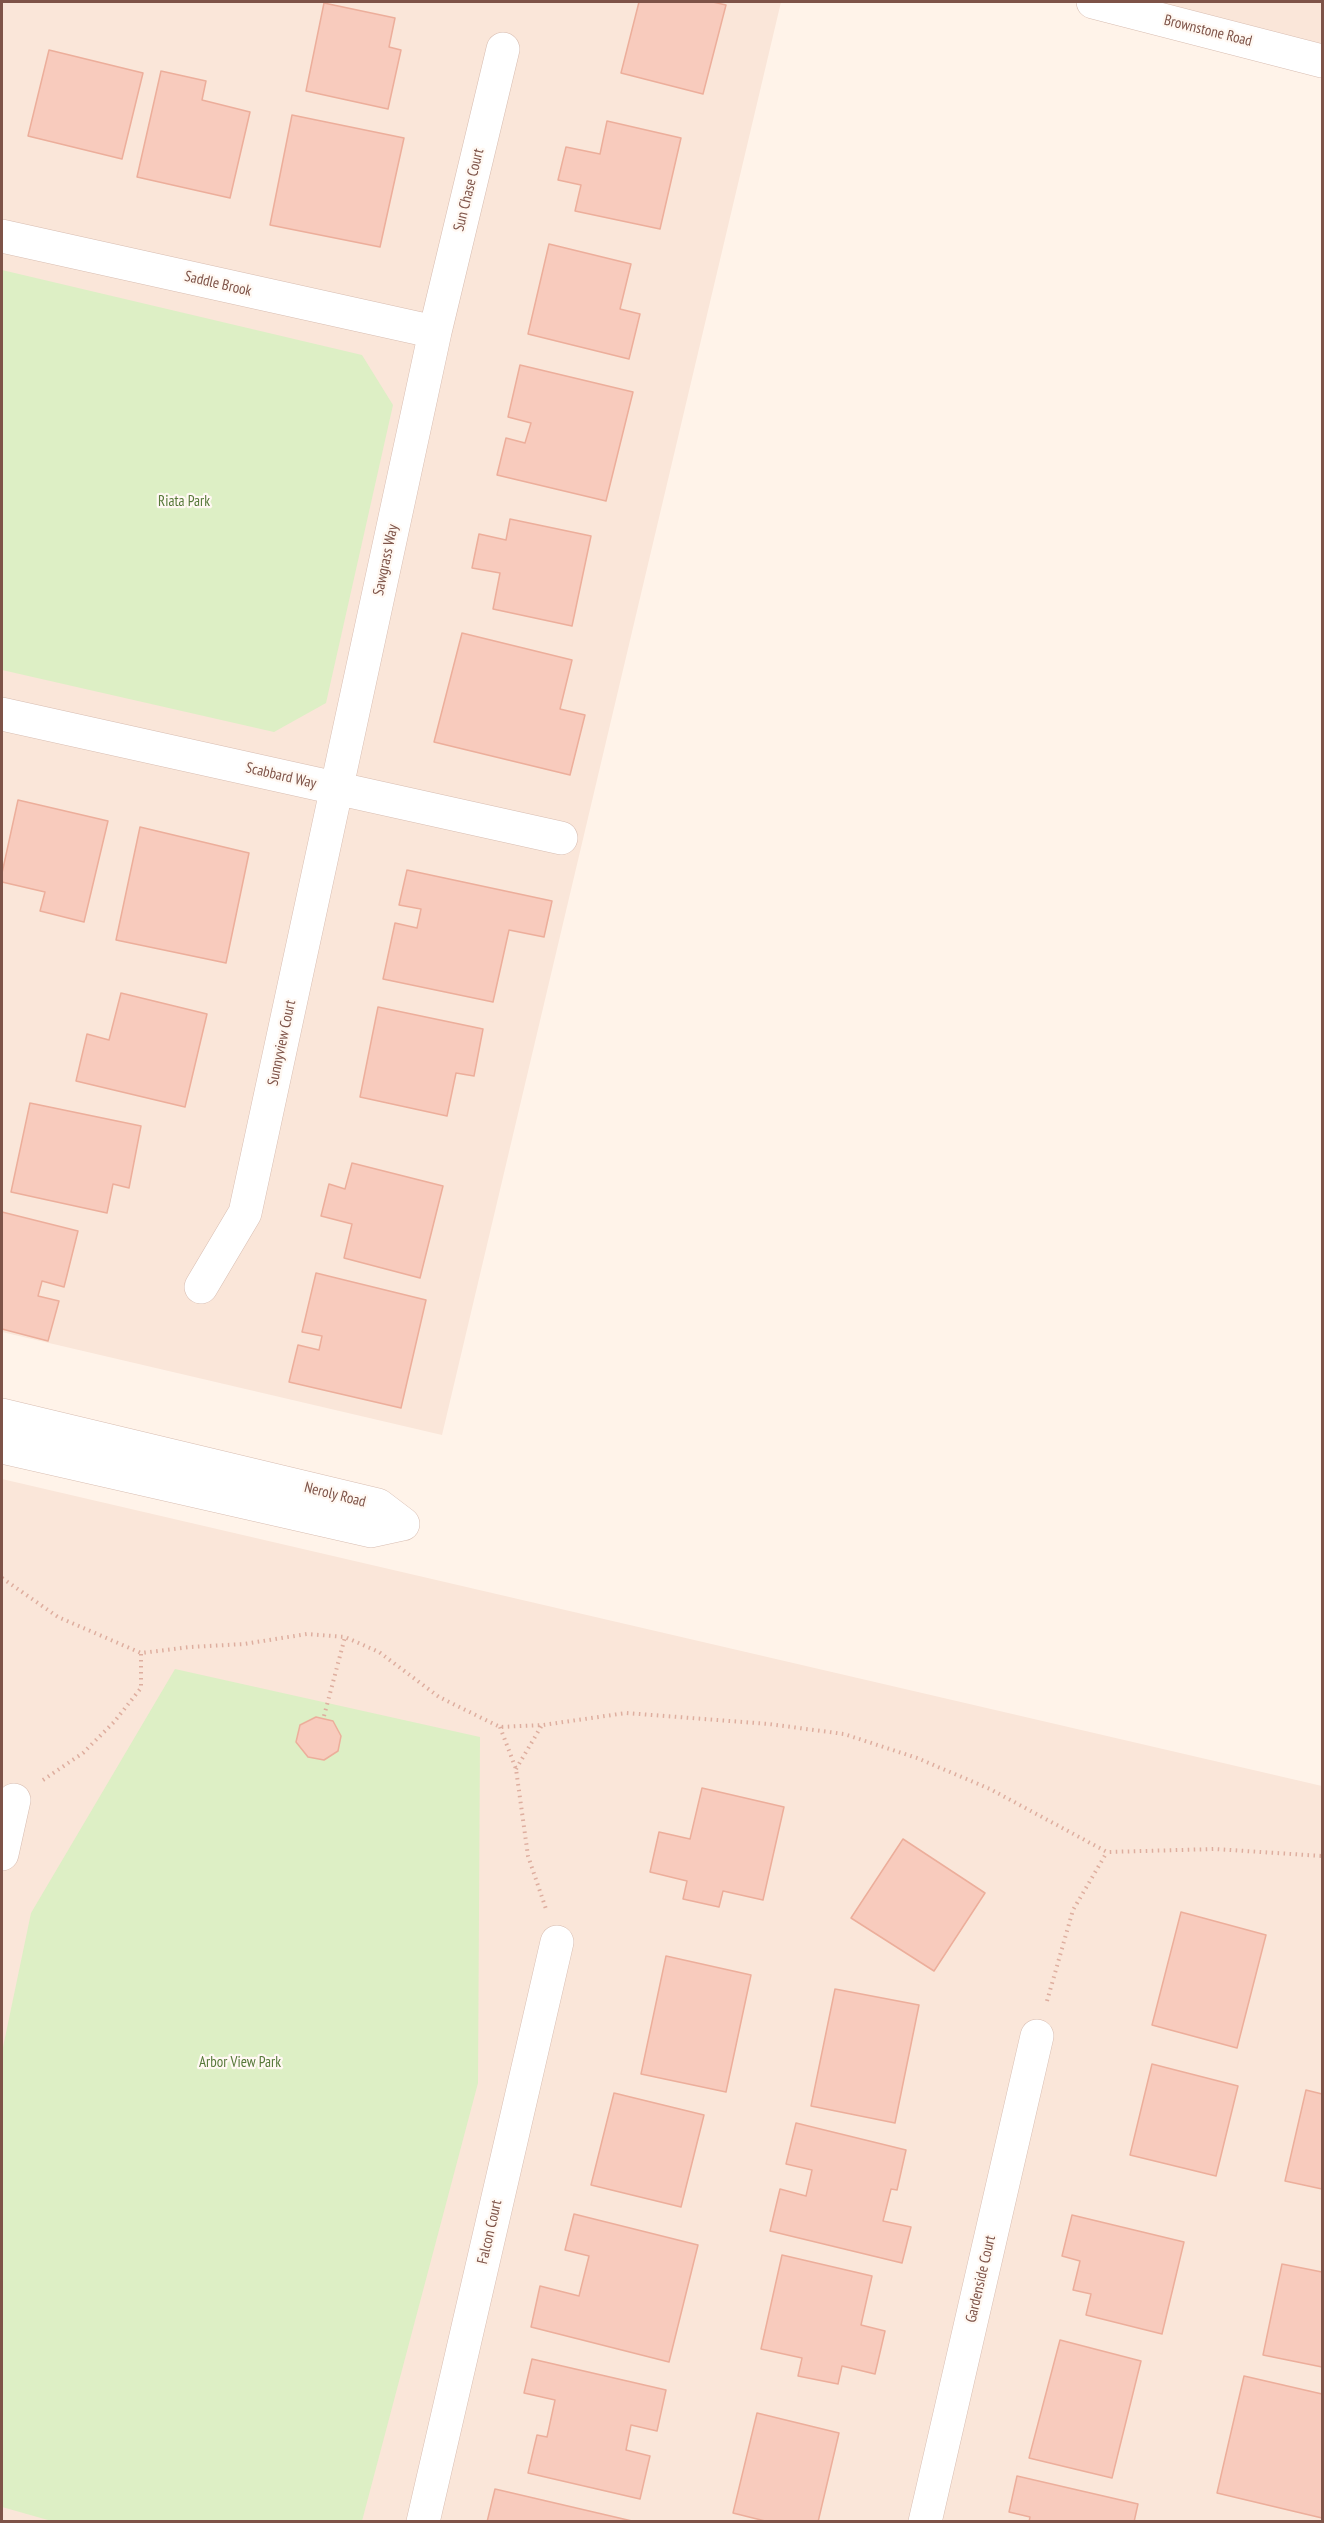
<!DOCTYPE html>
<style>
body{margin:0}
#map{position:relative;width:1324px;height:2523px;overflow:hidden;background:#fff3e9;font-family:"PT Sans Narrow",sans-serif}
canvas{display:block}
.frame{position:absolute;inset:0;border:3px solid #7e5348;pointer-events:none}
</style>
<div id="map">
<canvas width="1324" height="2523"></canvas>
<div class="frame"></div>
</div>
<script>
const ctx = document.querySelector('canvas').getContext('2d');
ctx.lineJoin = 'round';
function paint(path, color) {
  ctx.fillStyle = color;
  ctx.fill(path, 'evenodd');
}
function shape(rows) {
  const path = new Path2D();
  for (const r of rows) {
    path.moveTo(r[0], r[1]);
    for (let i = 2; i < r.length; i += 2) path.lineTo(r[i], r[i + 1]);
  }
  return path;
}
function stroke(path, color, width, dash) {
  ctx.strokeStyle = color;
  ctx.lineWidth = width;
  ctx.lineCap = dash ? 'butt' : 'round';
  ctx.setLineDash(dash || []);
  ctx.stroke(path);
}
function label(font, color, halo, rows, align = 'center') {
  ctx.font = font + ' "PT Sans Narrow",sans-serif';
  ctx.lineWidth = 4.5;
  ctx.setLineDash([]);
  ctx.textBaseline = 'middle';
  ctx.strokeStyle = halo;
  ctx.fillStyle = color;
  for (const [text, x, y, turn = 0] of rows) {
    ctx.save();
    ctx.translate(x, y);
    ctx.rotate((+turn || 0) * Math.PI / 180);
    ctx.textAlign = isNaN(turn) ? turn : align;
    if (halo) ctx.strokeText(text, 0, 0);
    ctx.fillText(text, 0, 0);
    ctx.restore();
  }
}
paint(shape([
 [2,2,781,2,442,1435,2,1332],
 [1142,2,1322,2,1322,58],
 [2,1479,1322,1786,1322,2521,2,2521]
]), '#fae6d9');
paint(shape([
 [2,270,362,355,393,405,326,703,274,732,2,670],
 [175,1669,480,1737,478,2083,362,2521,55,2522,2,2507,2,2052,31,1913]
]), '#ddefc5');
const building = shape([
 [639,2,713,2,726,5,703,94,621,73,639,2],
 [324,3,395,18,389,47,401,50,388,109,306,91,324,3],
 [49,50,143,73,122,159,28,136,49,50],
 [161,71,206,81,202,100,250,112,230,198,137,177,161,71],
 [292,115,404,138,380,247,270,225,292,115],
 [607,121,681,138,660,229,575,211,581,185,558,180,566,147,600,154,607,121],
 [549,244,631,264,620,309,640,314,629,359,528,334,549,244],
 [520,365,633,392,606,501,497,475,506,438,525,443,531,423,508,417,520,365],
 [510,519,591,536,572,626,493,609,500,573,472,568,479,534,506,540,510,519],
 [462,633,572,660,560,709,585,715,570,775,434,742,462,633],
 [18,800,108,821,84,922,40,911,45,892,2,882,2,873,18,800],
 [140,827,249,853,226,963,116,940,140,827],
 [407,870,552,901,544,937,509,930,493,1002,383,979,395,923,417,928,421,909,399,905,407,870],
 [121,993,207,1014,185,1107,76,1081,87,1034,109,1040,121,993],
 [378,1007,483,1029,474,1076,456,1073,447,1116,360,1097,378,1007],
 [30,1103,141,1126,129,1188,113,1184,107,1213,11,1192,30,1103],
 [352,1163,443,1186,420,1278,344,1258,352,1224,321,1216,329,1184,345,1189,352,1163],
 [2,1212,78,1231,64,1287,42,1281,38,1296,59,1301,48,1341,2,1329,2,1212],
 [316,1273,426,1300,401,1408,289,1382,298,1345,319,1350,322,1336,302,1332,316,1273],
 [316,1717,333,1721,341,1736,338,1751,324,1760,308,1757,296,1742,300,1725,316,1717],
 [702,1788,784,1807,763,1900,723,1891,719,1907,683,1899,687,1881,650,1872,659,1832,690,1839,702,1788],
 [903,1839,985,1893,934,1971,851,1918,903,1839],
 [1181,1912,1266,1935,1237,2048,1152,2025,1181,1912],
 [666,1956,751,1975,726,2092,641,2074,666,1956],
 [835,1989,919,2005,895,2123,811,2106,835,1989],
 [1152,2064,1238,2086,1216,2176,1130,2155,1152,2064],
 [1306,2090,1322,2094,1322,2189,1285,2181,1306,2090],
 [614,2093,704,2115,681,2207,591,2185,614,2093],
 [796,2123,906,2150,897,2190,891,2189,883,2221,911,2227,902,2263,770,2231,780,2189,806,2196,812,2170,786,2164,796,2123],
 [574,2214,698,2245,669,2362,531,2327,540,2286,579,2296,589,2256,565,2250,574,2214],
 [1072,2215,1184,2242,1162,2334,1086,2315,1091,2294,1073,2290,1080,2261,1062,2256,1072,2215],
 [782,2255,872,2276,861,2325,885,2331,875,2374,842,2366,838,2384,798,2376,802,2358,761,2349,782,2255],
 [1282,2264,1322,2272,1322,2367,1263,2355,1282,2264],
 [1060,2340,1141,2361,1112,2478,1029,2458,1060,2340],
 [532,2359,666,2390,657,2431,631,2425,626,2450,650,2456,640,2499,528,2473,537,2435,547,2437,555,2400,524,2393,532,2359],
 [1244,2376,1322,2394,1322,2518,1217,2493,1244,2376],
 [757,2413,839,2433,818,2522,769,2522,733,2513,757,2413],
 [1017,2476,1138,2504,1134,2522,1029,2522,1030,2517,1009,2512,1017,2476],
 [495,2489,632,2521,487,2522,495,2489]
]);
paint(building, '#f8cbbd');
stroke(building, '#ecae9b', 1.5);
const minor = shape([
 [1093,2,1322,61],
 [2,236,435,332],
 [2,714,561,838],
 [201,1287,245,1213,435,332,503,49],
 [2,1854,14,1800],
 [423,2522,557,1942],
 [925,2522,1037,2036]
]);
const tertiary = shape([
 [2,1415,378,1505,403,1524],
 [2,1447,371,1531,403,1524]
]);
stroke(minor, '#d8bdb1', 34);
stroke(tertiary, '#d8bdb1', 34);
stroke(shape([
 [2,1578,58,1617,141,1653,190,1647,244,1644,307,1634,345,1637,379,1652,439,1697,500,1727,543,1725,626,1713,769,1724,844,1734,917,1758,990,1789,1107,1852,1215,1849,1322,1856],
 [324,1716,345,1637],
 [500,1727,516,1769,528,1856,546,1909],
 [516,1769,542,1725],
 [43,1780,83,1753,114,1722,141,1688,141,1653],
 [1047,2001,1073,1910,1107,1852]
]), '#deae9f', 4, [1.5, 4.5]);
stroke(minor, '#fff', 33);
stroke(tertiary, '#fff', 33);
label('15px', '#7e5348', '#fff8f2', [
 ["Brownstone Road",1208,31,14],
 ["Sun Chase Court",469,190,-76],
 ["Saddle Brook",218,284,13],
 ["Sawgrass Way",386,560,-78],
 ["Scabbard Way",281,776,13],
 ["Sunnyview Court",282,1043,-78],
 ["Neroly Road",335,1495,14],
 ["Falcon Court",490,2232,-77],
 ["Gardenside Court",981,2279,-77]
]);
label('15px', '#567839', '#fff8f2', [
 ["Riata Park",184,502],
 ["Arbor View Park",240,2063]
]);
</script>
